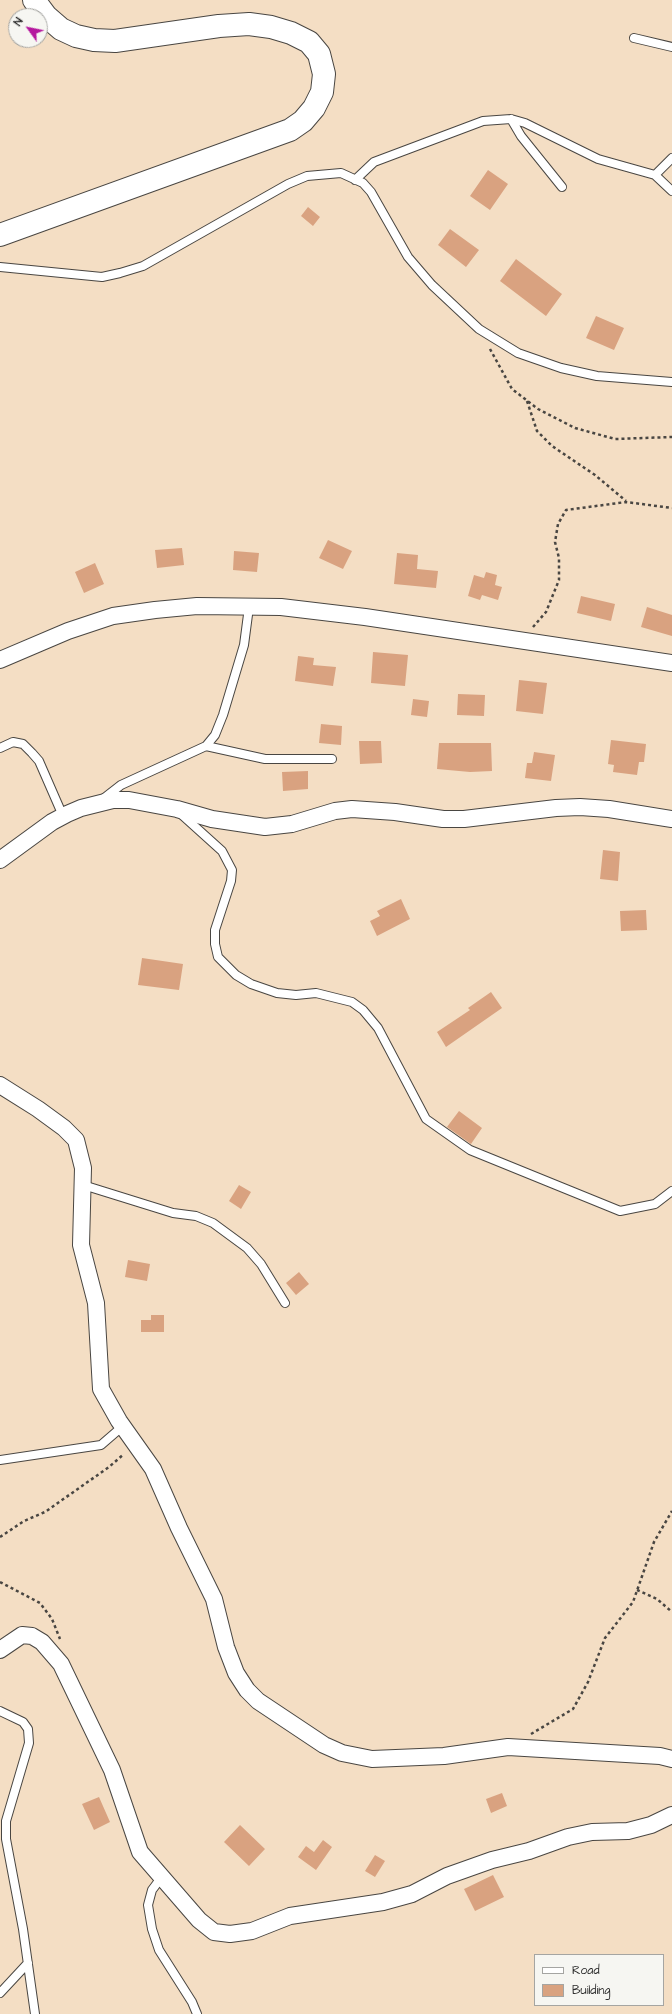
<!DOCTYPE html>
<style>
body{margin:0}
#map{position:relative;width:672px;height:2014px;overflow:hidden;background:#f4dec4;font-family:"Architects Daughter",sans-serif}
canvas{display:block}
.legend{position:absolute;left:534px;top:1954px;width:130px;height:52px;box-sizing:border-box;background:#f6f6f2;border:1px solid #a5a5a2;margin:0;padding:5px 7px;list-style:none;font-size:12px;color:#2b2b2b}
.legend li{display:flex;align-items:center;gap:8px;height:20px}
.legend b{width:20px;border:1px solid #a5a5a2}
.north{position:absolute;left:8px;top:8px;width:40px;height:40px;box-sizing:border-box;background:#f6f6f2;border:1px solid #a5a5a2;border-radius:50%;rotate:303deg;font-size:11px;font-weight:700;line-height:16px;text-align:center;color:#2b2b2b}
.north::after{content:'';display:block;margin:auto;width:14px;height:18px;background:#b5179e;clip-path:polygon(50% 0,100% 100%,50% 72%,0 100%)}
</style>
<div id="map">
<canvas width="672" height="2014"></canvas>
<ul class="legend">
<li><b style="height:5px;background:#fff"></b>Road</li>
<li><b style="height:11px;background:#d9a280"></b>Building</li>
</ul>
<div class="north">N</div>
</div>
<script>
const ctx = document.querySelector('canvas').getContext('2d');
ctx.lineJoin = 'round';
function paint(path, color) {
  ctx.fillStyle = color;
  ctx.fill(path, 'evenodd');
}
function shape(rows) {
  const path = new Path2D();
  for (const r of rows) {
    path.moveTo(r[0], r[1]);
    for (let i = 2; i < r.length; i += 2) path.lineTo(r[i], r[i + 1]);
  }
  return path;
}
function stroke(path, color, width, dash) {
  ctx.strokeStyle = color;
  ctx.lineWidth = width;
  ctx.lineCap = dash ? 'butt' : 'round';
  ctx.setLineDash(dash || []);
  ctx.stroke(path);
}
paint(shape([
 [488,170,508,184,490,210,470,196],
 [308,207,320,217,313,226,301,216],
 [450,229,479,250,466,267,438,245],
 [516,259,562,294,546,316,500,281],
 [596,316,624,328,614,350,586,338],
 [328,540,352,551,343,569,319,558],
 [182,548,184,565,157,568,155,550],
 [234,551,259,553,257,572,233,570],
 [397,553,418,555,417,569,438,571,436,588,394,584],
 [95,563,104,584,84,593,75,572],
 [486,572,497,575,495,585,502,587,498,600,482,595,480,600,468,596,474,575,484,578],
 [581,596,615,604,611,621,577,613],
 [647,607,672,615,672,636,641,627],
 [373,652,408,655,405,686,371,683],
 [298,656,314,658,313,665,336,667,333,686,295,681],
 [519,680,547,683,543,714,516,711],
 [458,694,485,695,484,716,457,715],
 [413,699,429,701,427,717,411,715],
 [321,724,342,726,341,745,319,743],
 [611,740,646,744,644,762,639,762,637,775,613,772,614,765,608,764],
 [359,741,381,741,382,763,360,764],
 [439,743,491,743,492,771,470,772,437,769],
 [534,752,555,755,551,781,525,778,527,763,532,763],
 [308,771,308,789,283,791,282,772],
 [603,850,620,852,618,881,600,879],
 [401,899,410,919,377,936,370,921,380,916,377,911],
 [646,910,647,930,621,931,620,911],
 [142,958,183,964,179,990,138,985],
 [491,992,502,1008,446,1047,437,1032,470,1010,468,1008],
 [459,1111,482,1128,471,1144,447,1127],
 [239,1185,251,1192,241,1209,229,1201],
 [128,1260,150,1264,147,1281,125,1277],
 [299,1272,309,1284,296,1295,286,1283],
 [151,1315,164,1315,164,1332,141,1332,141,1320,151,1320],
 [502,1793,507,1806,491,1813,486,1799],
 [99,1797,110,1822,94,1830,82,1804],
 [240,1825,265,1849,249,1866,224,1842],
 [323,1840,332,1847,316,1870,298,1857,306,1846,314,1852],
 [375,1855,385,1861,375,1877,365,1871],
 [493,1875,504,1897,475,1911,464,1889]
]), '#d9a280');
const lane = shape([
 [634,38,672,47],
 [511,119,521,136,562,187],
 [655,175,672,191],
 [355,180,374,162,483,121,511,119,525,123,598,159,655,175,672,158],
 [0,267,102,277,120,273,143,266,288,184,307,176,341,173,363,183,371,192,408,257,432,285,479,329,518,353,561,368,597,376,672,382],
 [206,746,265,759,332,759],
 [0,748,13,742,23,744,32,753,39,761,63,816],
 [103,799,121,785,206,746,215,735,223,715,244,645,249,607],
 [181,814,222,851,232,870,231,881,215,930,215,944,218,957,236,975,251,984,277,993,296,995,316,993,352,1002,363,1010,378,1028,426,1119,470,1150,620,1211,655,1204,672,1191],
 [83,1185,173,1213,196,1216,213,1223,247,1248,261,1264,285,1303],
 [0,1460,101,1445,123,1426],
 [0,1711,23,1722,28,1729,29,1743,6,1821,6,1839,23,1929,35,2014],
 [161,1878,152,1890,148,1905,152,1929,159,1950,192,2002,197,2014],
 [0,1993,28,1963]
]);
const street = shape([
 [0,660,68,631,113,616,155,610,197,606,281,607,365,617,672,663],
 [0,860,52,822,67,814,81,808,113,800,129,800,177,809,212,819,265,827,292,824,335,811,352,809,395,812,443,819,464,819,556,808,580,807,609,809,672,819],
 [0,1085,38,1109,64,1128,76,1140,83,1168,81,1245,96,1303,101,1389,119,1421,153,1469,179,1528,214,1599,226,1647,236,1673,247,1690,258,1701,324,1745,342,1753,372,1759,444,1756,508,1747,660,1756,672,1759],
 [0,1650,22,1635,32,1636,42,1642,61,1664,112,1770,140,1852,199,1920,214,1932,230,1934,252,1931,290,1916,383,1902,412,1894,447,1876,492,1860,529,1851,568,1837,592,1832,628,1831,651,1825,672,1815]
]);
const secondary = shape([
 [0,235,290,130,303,121,314,108,322,92,324,74,319,54,309,42,291,33,271,27,249,24,219,26,115,41,94,40,76,36,61,29,46,16,34,0]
]);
stroke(lane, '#494642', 10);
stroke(street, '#494642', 18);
stroke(secondary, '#494642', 24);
stroke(shape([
 [490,349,512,389,538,409,575,428,615,439,672,437],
 [527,401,537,431,552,446,595,475,626,501],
 [533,627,546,612,559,580,559,558,555,542,558,524,566,510,626,502,672,508],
 [0,1537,24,1521,45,1512,109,1467,124,1454],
 [0,1582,40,1603,52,1619,60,1639],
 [637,1590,657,1599,672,1612],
 [531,1734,573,1709,588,1682,605,1638,633,1602,654,1542,672,1511]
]), '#494642', 2.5, [3, 3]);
stroke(lane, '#fff', 8);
stroke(street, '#fff', 16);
stroke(secondary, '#fff', 22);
</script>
